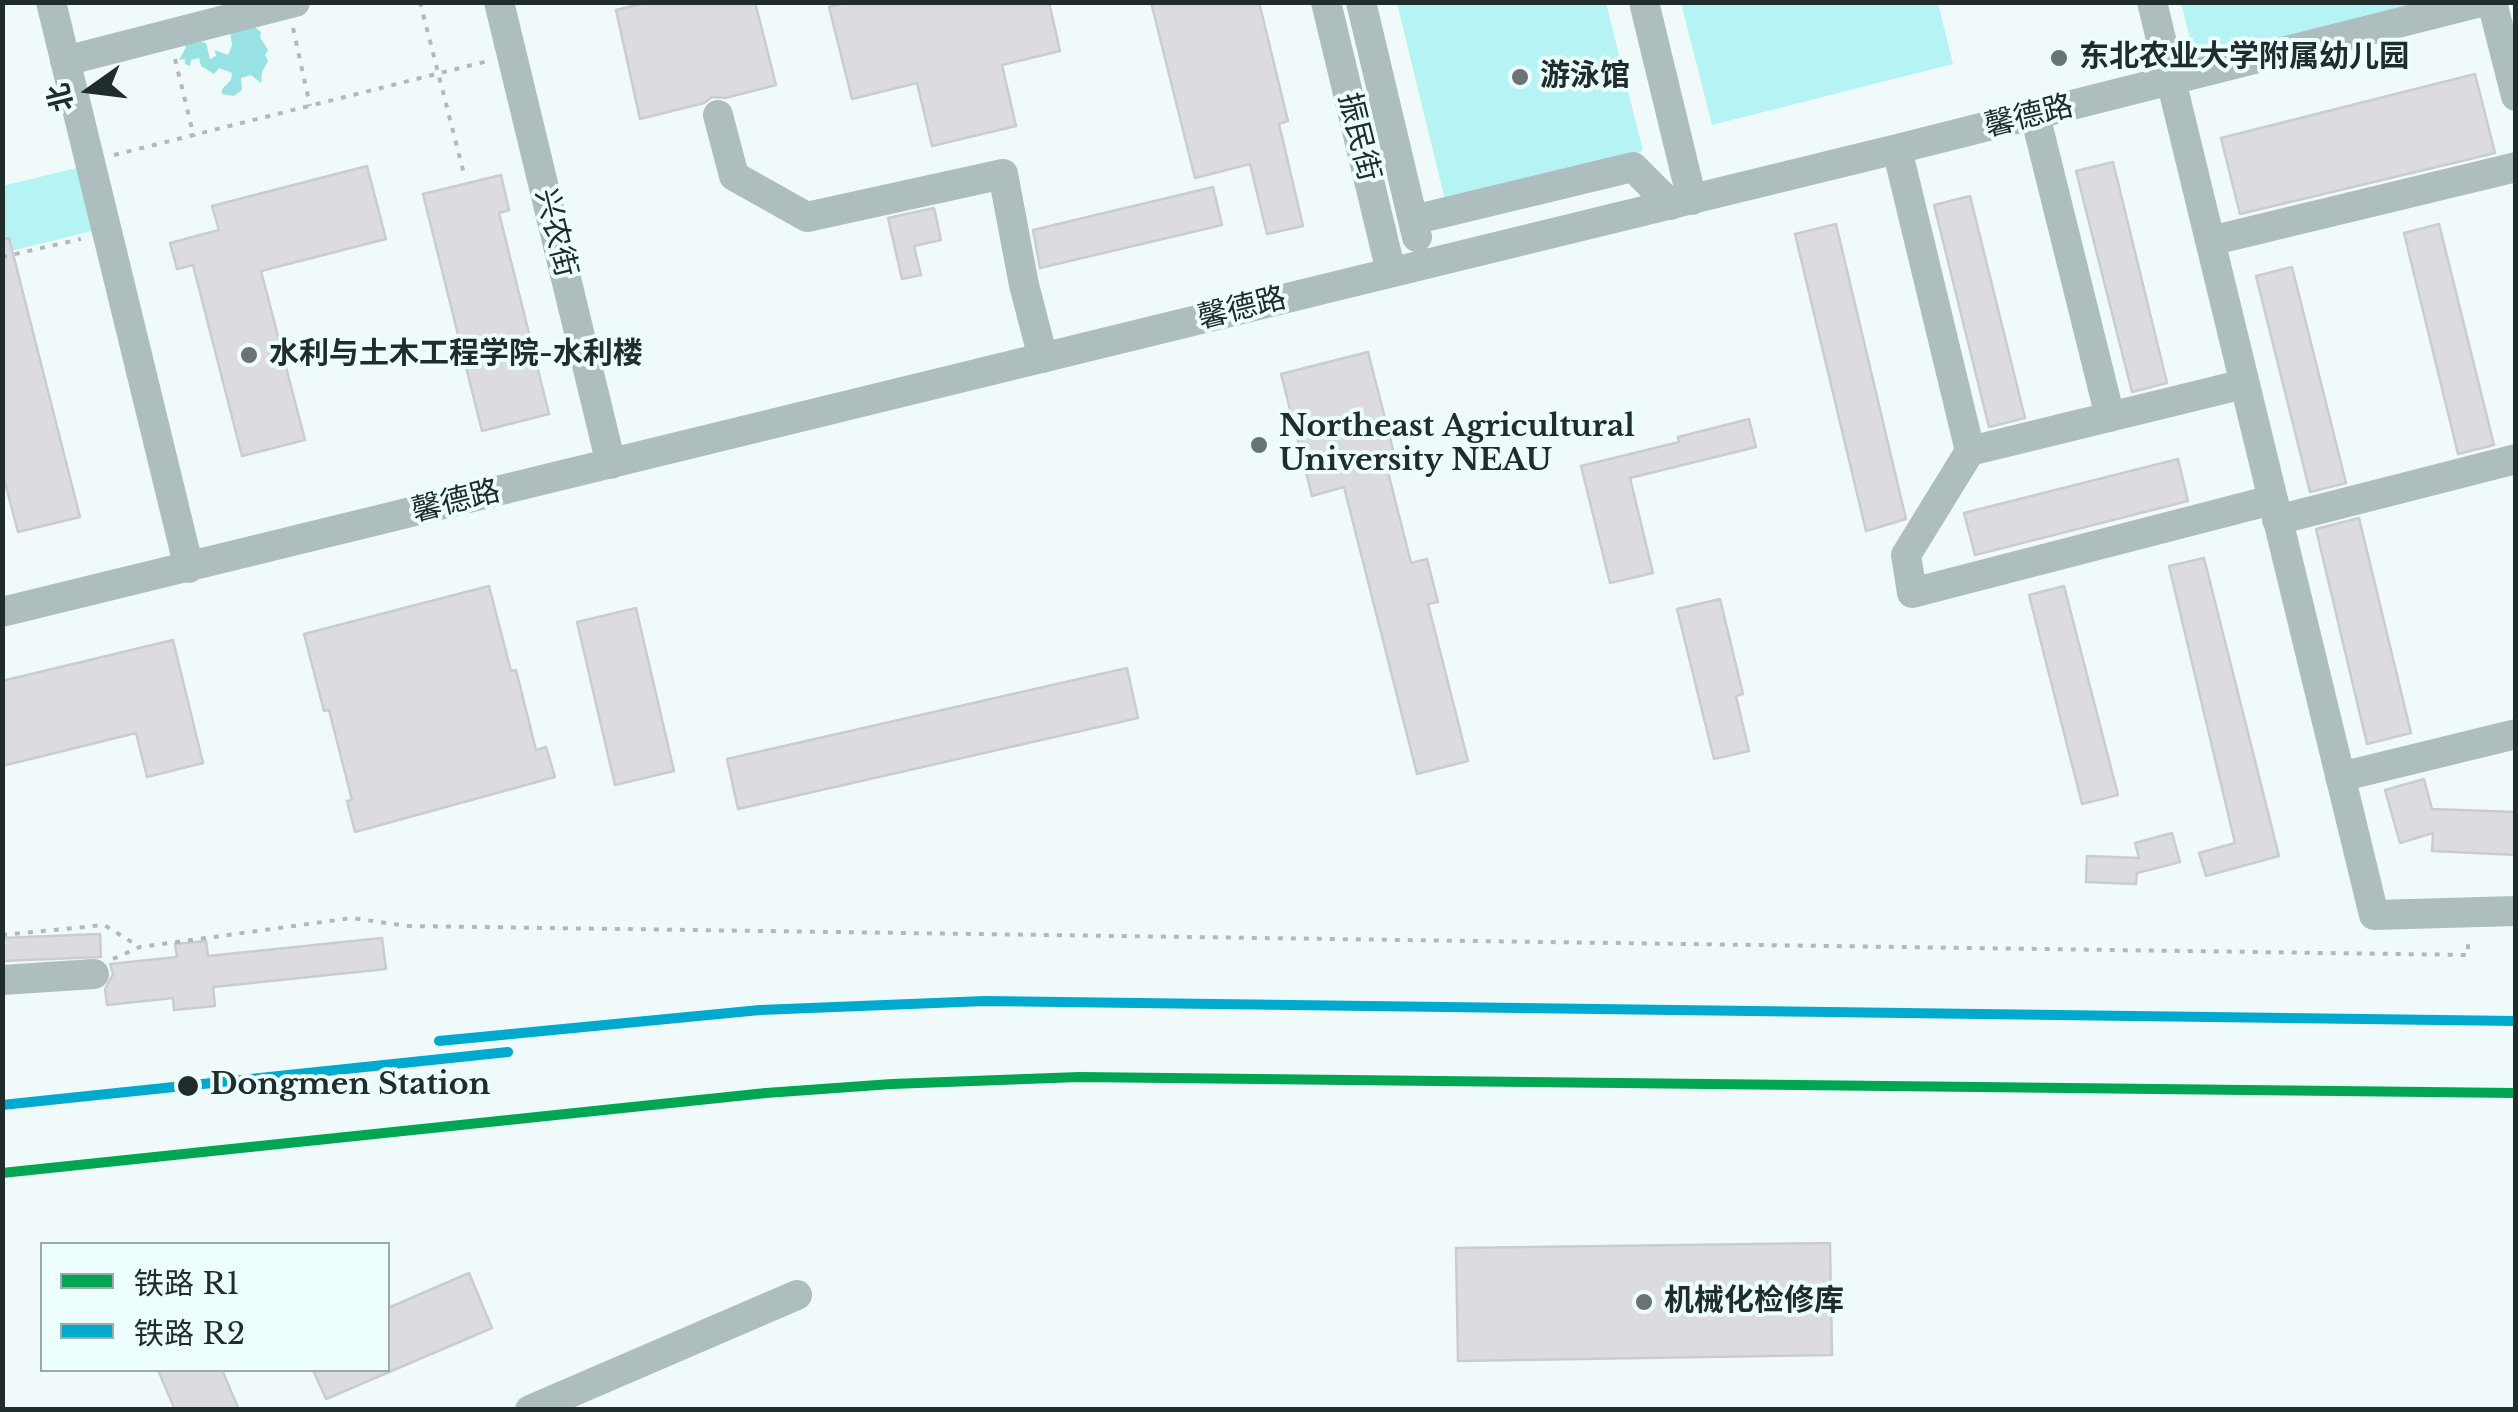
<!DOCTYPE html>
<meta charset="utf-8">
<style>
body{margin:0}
#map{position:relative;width:2518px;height:1412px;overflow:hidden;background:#f1fafa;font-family:"Libre Baskerville","Noto Sans SC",serif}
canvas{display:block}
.frame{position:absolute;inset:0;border:5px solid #212c2c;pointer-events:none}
.legend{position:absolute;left:40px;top:1242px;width:350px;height:130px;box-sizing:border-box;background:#edfefe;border:2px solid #9baaaa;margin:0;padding:12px 18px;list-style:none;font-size:30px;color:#212c2c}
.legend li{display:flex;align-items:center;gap:20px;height:50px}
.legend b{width:50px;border:2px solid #9baaaa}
.north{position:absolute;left:40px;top:40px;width:100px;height:100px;-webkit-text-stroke:8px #edfefe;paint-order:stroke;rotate:256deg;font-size:28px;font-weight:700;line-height:40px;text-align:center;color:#212c2c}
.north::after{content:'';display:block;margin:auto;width:35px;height:45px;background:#212c2c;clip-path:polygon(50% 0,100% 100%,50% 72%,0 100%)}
</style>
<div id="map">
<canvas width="2518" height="1412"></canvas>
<div class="frame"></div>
<ul class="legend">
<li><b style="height:12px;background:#00a651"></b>铁路 R1</li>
<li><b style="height:12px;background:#00a9ce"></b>铁路 R2</li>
</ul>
<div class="north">北</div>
</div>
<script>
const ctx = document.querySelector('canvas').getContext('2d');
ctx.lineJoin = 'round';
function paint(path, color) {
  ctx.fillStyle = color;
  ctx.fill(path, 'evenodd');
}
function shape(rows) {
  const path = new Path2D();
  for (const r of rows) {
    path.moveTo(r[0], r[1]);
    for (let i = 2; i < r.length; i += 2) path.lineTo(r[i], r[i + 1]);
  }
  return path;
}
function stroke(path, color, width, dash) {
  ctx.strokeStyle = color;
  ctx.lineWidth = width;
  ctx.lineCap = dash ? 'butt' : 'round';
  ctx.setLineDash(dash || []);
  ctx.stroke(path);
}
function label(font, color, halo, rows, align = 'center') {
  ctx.font = font + ' "Libre Baskerville","Noto Sans SC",serif';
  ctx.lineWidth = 8;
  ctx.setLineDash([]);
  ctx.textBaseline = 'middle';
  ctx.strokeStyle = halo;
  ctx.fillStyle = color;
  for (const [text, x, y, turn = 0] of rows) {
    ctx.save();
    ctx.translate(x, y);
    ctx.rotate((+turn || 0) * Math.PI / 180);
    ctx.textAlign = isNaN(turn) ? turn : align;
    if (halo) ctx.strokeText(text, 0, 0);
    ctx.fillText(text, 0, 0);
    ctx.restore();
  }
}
paint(shape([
 [2181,2,2425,3,2196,64],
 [1397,3,1606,3,1643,151,1445,200],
 [1681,3,1938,3,1953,64,1712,125],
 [85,166,100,229,3,253,2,186]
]), '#b6f3f4');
paint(shape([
 [252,25,261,32,260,37,268,50,265,55,268,61,262,72,261,83,251,75,241,78,242,90,234,96,222,94,222,89,231,80,232,73,219,68,214,74,201,66,199,58,191,60,190,66,185,64,185,59,179,60,186,47,184,44,200,42,206,43,210,59,216,56,215,50,228,55,232,45,230,30]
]), '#98e2e3');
const building = shape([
 [649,2,755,2,776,85,725,98,712,97,704,103,640,119,616,10,649,2],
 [848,2,1049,2,1060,51,1002,65,1016,126,932,146,917,83,852,99,829,7,848,2],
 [1151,2,1259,2,1288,121,1279,124,1303,226,1267,234,1250,164,1195,178,1151,2],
 [2475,74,2495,153,2240,214,2221,138,2475,74],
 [2113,162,2167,383,2132,392,2076,171,2113,162],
 [367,166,386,239,261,271,305,440,242,456,193,265,177,269,170,243,219,230,212,206,367,166],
 [501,175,509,210,499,213,549,414,482,431,423,194,501,175],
 [1213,187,1222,225,1040,268,1033,230,1213,187],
 [1970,196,2025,418,1989,427,1934,205,1970,196],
 [934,208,941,240,914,246,921,275,902,279,888,218,934,208],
 [1836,224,1906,519,1866,531,1795,234,1836,224],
 [2439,224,2494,445,2458,454,2404,233,2439,224],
 [9,238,80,517,18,532,2,471,2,239,9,238],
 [2292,267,2346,483,2310,492,2256,276,2292,267],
 [1368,352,1398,469,1388,472,1411,563,1427,559,1438,602,1428,604,1468,761,1417,774,1344,487,1312,496,1281,374,1368,352],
 [1749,419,1756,447,1630,478,1653,573,1610,583,1581,466,1679,442,1678,437,1749,419],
 [2178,459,2188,501,1975,555,1964,513,2178,459],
 [2359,518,2411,733,2367,744,2316,529,2359,518],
 [2204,558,2279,856,2206,876,2199,853,2235,843,2169,566,2204,558],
 [489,586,511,671,516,670,536,750,546,747,555,777,355,832,347,801,352,800,329,710,324,711,304,634,489,586],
 [2064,586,2118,795,2082,804,2029,595,2064,586],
 [1720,599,1743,694,1736,696,1749,751,1714,759,1677,609,1720,599],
 [636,608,674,771,615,785,577,622,636,608],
 [173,640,203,763,147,777,136,733,2,766,2,681,173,640],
 [1127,668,1138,718,738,809,727,759,1127,668],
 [2424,779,2432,809,2516,812,2516,855,2432,851,2433,833,2400,843,2385,790,2424,779],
 [2172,833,2180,862,2137,873,2136,884,2086,882,2087,856,2139,858,2135,843,2172,833],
 [100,934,101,957,2,961,2,938,100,934],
 [382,938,386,969,213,987,215,1006,174,1010,173,998,107,1005,105,989,113,974,110,964,177,957,175,944,206,941,208,956,382,938],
 [1830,1243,1832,1355,1458,1361,1456,1248,1830,1243],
 [469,1273,492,1328,326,1399,313,1370,388,1370,388,1308,469,1273],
 [158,1370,222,1370,239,1410,175,1410,158,1370]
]);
paint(building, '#dcdce0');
stroke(building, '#cacccf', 2.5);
stroke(shape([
 [420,2,465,178],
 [775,3,777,2],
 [293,28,310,106],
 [175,59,194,137],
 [114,155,488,61],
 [2,257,81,239],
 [2,935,104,925,140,947],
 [113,959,140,947,352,918,407,926,2468,955,2468,940]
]), '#b0baba', 4, [5, 8]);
stroke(shape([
 [51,2,189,568],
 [499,2,611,464],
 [1326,2,1391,272],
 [1361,2,1417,237],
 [1644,2,1692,200],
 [2152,2,2374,915,2516,911],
 [2492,2,2516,96],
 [65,61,295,2],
 [718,115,734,176,807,217,1003,174,1024,285,1043,358],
 [2035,115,2110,417],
 [1897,149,1970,451],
 [1413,220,1633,167,1671,205],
 [2210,241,2516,167],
 [2244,384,1970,451,1906,555,1912,593,2272,500],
 [2277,520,2516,459],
 [2,612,1897,149,2481,2],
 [2340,777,2516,734],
 [2,980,94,974],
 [530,1410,797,1295]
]), '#aebdbd', 30);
stroke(shape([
 [2,1173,766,1093,892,1084,1079,1077,2516,1093]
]), '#00a651', 10);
stroke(shape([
 [439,1041,760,1010,985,1001,2516,1021],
 [2,1105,508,1052]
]), '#00a9ce', 10);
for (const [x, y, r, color] of [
 [2059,58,10,"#6a7474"],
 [1520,77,10,"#6a7474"],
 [249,355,10,"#6a7474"],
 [1259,445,10,"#6a7474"],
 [188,1086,12,"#212c2c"],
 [1644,1302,10,"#6a7474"]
]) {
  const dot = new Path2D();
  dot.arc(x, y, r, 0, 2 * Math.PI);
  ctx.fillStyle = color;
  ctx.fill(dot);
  stroke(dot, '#edfefe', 4);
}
label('bold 30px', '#212c2c', '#edfefe', [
 ["东北农业大学附属幼儿园",2079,58],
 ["游泳馆",1540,77],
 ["水利与土木工程学院-水利楼",269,355],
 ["Northeast Agricultural",1279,428],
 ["University NEAU",1279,462],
 ["机械化检修库",1664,1302]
], 'left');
label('30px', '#212c2c', '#edfefe', [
 ["馨德路",2029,117,-14],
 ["振民街",1358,137,76],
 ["兴农街",555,233,76],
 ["馨德路",1242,309,-14],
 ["馨德路",456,502,-14]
]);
label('bold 30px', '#212c2c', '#edfefe', [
 ["Dongmen Station",210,1086]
], 'left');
</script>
